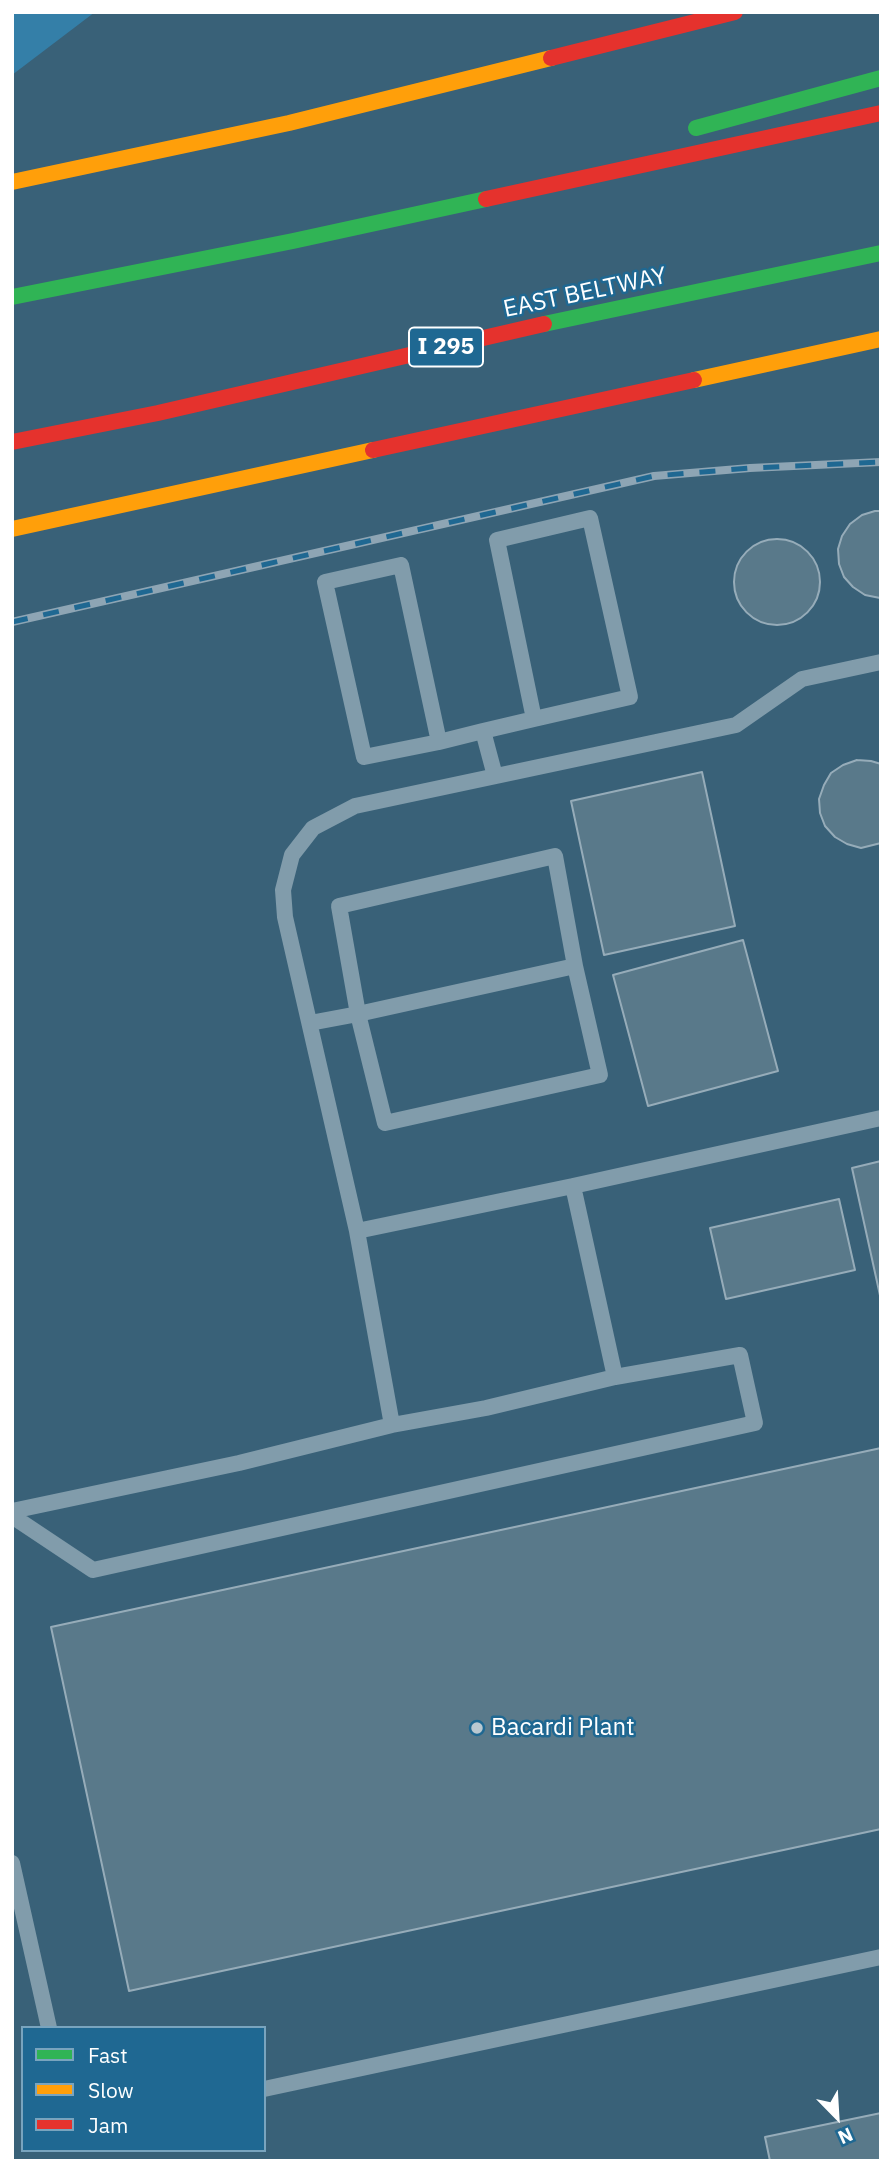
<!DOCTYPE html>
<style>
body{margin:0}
#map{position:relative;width:893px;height:2173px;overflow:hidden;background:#396178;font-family:"IBM Plex Sans",sans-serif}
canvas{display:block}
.frame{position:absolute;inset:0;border:14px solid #fff;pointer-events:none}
.legend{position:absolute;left:21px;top:2026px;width:245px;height:126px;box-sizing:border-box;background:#1f6892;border:2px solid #79a4be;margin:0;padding:9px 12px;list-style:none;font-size:21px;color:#fff}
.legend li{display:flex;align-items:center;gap:14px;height:35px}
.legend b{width:35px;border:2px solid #79a4be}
.north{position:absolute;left:802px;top:2082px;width:70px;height:70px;-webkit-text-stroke:5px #1f6892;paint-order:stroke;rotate:156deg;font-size:19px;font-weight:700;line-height:28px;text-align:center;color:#fff}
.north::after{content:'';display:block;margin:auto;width:24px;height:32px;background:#fff;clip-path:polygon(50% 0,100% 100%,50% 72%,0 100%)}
</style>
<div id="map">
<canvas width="893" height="2173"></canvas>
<div class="frame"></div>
<ul class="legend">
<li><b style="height:9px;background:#30b455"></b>Fast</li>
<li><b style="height:9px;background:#ff9f0a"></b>Slow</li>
<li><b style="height:9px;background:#e5322d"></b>Jam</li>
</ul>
<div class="north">N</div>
</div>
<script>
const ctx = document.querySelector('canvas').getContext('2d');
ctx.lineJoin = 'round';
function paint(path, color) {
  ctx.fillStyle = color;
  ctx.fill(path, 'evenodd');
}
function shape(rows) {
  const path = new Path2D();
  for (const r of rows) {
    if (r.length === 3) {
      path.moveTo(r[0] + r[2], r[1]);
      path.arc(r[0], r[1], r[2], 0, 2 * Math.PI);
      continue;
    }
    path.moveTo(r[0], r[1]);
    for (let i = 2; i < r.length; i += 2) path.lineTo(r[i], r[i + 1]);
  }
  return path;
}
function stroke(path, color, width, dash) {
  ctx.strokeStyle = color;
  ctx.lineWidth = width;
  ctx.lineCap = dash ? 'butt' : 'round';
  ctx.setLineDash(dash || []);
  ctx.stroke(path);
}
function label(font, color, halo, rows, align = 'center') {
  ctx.font = font + ' "IBM Plex Sans",sans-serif';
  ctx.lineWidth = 5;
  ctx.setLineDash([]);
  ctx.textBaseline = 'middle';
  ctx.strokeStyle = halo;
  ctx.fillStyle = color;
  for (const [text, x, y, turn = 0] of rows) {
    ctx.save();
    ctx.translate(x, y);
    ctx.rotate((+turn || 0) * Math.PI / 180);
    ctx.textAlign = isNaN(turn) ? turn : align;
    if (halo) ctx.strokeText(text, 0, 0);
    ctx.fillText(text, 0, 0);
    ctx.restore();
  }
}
paint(shape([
 [12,12,95,12,12,75]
]), '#347fa8');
const building = shape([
 [875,511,881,511,880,598,865,595,853,587,844,577,839,564,838,549,842,536,850,524,862,515,875,511],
 [777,582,43],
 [857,760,871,761,881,764,881,843,861,848,847,844,835,837,825,826,820,813,819,799,824,785,831,773,843,765,857,760],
 [702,772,735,926,604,955,571,801,702,772],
 [743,940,778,1071,648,1106,613,975,743,940],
 [881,1161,881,1300,852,1168,881,1161],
 [839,1199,855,1270,726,1299,710,1228,839,1199],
 [881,1448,881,1829,129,1991,51,1627,881,1448],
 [881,2113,881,2161,770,2161,765,2137,881,2113]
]);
paint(building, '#59798a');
stroke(building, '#96acb9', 2);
stroke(shape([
 [590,518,630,697,534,719,497,540,590,518],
 [401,565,439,742,364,757,325,582,401,565],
 [483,731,534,719],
 [439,742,483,731,495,776],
 [310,1023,358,1014,575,966,600,1075,385,1123,358,1014,339,906,555,856,575,966],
 [357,1231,573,1186],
 [615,1377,573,1186,881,1118],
 [392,1425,357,1231,285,917,283,890,292,855,313,828,355,806,736,725,802,679,881,662],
 [12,1511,239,1463,392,1425,486,1408,615,1377,740,1355,755,1423,93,1570,12,1516],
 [12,1863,49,2028],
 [264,2089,881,1957]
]), '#819cab', 16);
stroke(shape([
 [696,128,881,78],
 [12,297,293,241,486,199],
 [544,324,881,253]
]), '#30b455', 16);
stroke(shape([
 [12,182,289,123,551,58],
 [694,380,881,339],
 [12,529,373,450]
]), '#ff9f0a', 16);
stroke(shape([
 [551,58,735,12],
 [486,199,881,113],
 [12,442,158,413,544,324],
 [373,450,694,380]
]), '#e5322d', 16);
const rail = shape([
 [12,622,654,476,750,468,881,462]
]);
stroke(rail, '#8ea5b4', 8);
stroke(rail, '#1f6892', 5, [16]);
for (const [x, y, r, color] of [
 [477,1728,7,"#bac8d0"]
]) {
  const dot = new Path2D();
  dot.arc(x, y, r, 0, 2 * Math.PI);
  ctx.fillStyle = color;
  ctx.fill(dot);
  stroke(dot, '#1f6892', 2.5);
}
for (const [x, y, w] of [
 [446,347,74]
]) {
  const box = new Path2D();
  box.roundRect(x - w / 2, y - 19.5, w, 39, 5);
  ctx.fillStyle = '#1f6892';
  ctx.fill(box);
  stroke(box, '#fff', 2);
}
label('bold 23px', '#fff', null, [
 ["I 295",446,347]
]);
label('24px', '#fff', '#1f6892', [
 ["EAST BELTWAY",585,293,-12]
]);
label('24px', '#fff', '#1f6892', [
 ["Bacardi Plant",491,1728]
], 'left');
</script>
